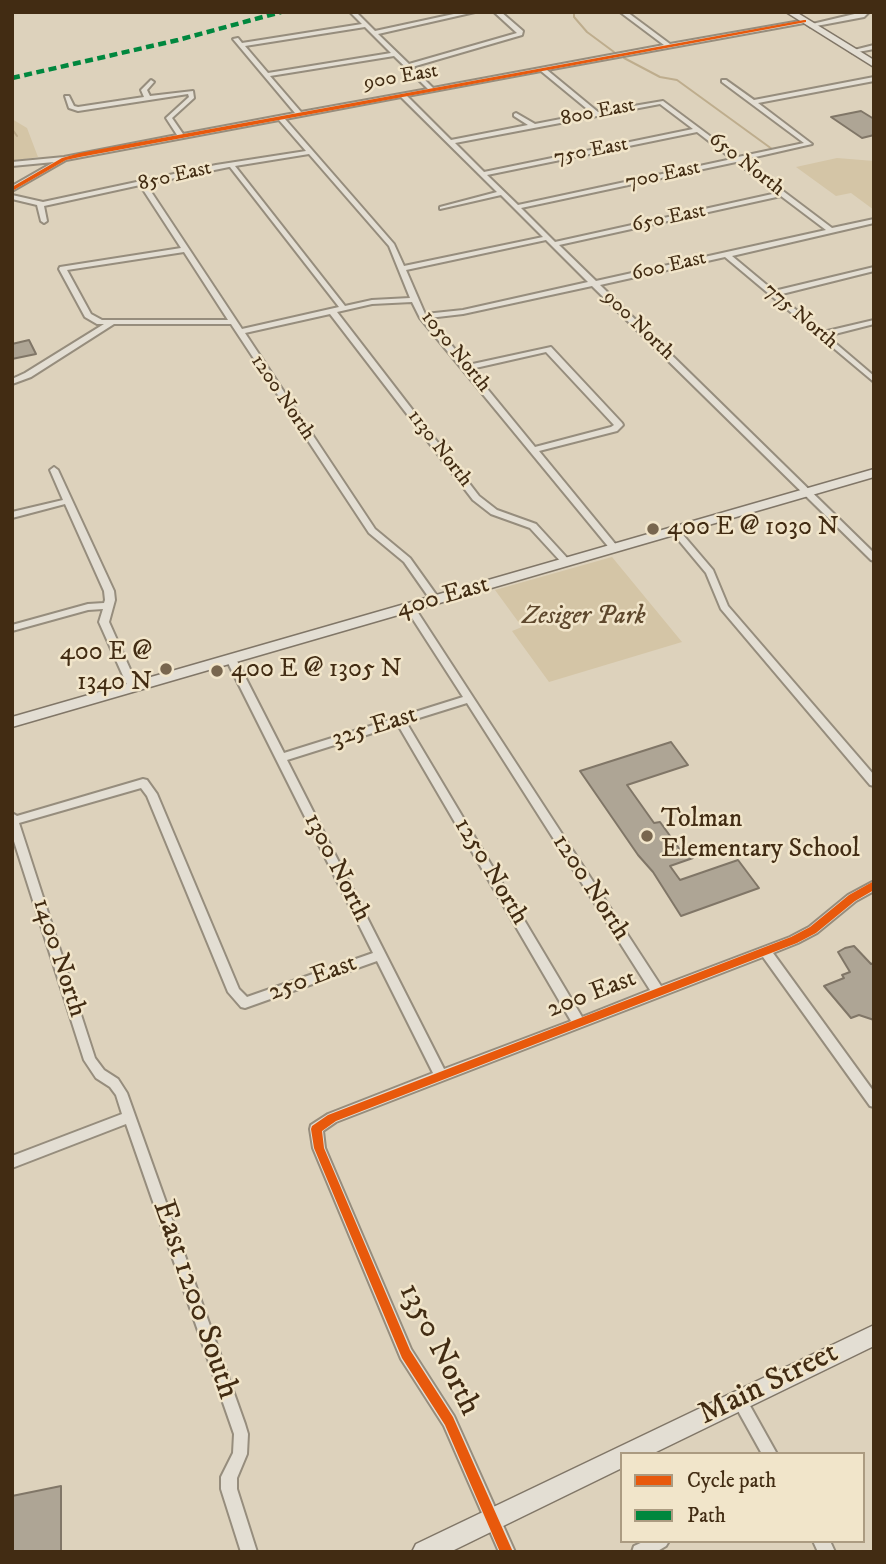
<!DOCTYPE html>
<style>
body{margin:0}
#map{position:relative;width:886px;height:1564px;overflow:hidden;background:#ddd2bc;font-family:"IM FELL DW Pica",serif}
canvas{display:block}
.frame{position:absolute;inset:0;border:14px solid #422c13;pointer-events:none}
.legend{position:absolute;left:620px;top:1452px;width:245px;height:91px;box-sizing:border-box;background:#f1e5ca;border:2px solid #ab9b81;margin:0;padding:9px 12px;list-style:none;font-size:21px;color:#422c13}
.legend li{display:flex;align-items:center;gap:14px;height:35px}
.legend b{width:35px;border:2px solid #ab9b81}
</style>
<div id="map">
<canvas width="886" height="1564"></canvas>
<div class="frame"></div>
<ul class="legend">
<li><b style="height:9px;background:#e8590c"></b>Cycle path</li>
<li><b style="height:9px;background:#00873e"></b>Path</li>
</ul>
</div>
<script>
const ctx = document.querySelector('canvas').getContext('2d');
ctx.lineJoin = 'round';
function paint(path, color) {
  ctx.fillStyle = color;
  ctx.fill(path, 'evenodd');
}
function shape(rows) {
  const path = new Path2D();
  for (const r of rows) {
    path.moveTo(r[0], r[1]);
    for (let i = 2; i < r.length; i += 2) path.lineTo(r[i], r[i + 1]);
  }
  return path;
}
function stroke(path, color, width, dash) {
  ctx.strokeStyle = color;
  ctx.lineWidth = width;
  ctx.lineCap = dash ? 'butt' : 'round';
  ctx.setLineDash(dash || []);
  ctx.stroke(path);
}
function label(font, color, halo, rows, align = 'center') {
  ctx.font = font + ' "IM FELL DW Pica",serif';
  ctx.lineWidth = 5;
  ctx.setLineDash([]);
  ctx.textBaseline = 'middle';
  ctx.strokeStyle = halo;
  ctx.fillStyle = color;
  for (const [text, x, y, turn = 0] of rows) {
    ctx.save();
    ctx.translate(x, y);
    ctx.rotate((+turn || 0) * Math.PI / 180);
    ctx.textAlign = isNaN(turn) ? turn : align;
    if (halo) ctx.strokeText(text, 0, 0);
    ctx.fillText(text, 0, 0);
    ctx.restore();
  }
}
paint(shape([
 [12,119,27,128,38,157,12,161],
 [837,158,874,161,874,210,851,193,836,196,796,167],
 [612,557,682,642,549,682,512,631,522,627,495,590]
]), '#d4c5a6');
stroke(shape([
 [574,12,574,17,587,32,614,52],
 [624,58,660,77,677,80,772,149],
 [12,129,17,136]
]), '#bead8d', 2);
const building = shape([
 [861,111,874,119,874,135,862,138,831,117,861,111],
 [29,340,36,354,12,359,12,344,29,340],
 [671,742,688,765,627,785,654,823,660,822,681,851,687,849,693,858,670,866,680,880,738,860,759,888,681,916,653,872,638,855,580,771,671,742],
 [854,946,871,964,874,963,874,1020,859,1015,851,1018,824,986,844,978,842,975,850,972,838,952,845,948,854,946],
 [61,1486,61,1552,12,1552,12,1496,61,1486]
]);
paint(building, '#aea595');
stroke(building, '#807667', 2);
const street = shape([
 [350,12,356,12,375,31,463,12,475,12,378,34,409,64,517,33,494,12,501,12,523,31,522,35,412,67,433,88,664,45,620,12,627,12,670,44,806,20,806,22,804,23,547,70,598,112,663,101,738,157,804,143,722,82,722,80,726,80,754,100,874,77,874,81,758,103,812,144,742,160,832,228,874,219,874,223,732,256,774,291,874,267,874,271,778,295,823,332,874,320,874,324,827,336,874,376,874,382,725,257,600,285,874,553,874,561,871,560,592,286,463,314,429,318,468,365,551,347,622,423,623,425,617,431,539,451,617,546,617,550,614,551,611,550,420,318,412,302,372,304,337,312,479,496,497,510,536,524,569,560,571,562,569,564,566,565,563,564,530,528,491,514,473,500,330,314,245,333,375,529,410,558,440,600,435,603,432,602,404,562,369,533,231,324,114,324,31,377,12,384,12,379,25,373,104,324,97,324,85,317,59,269,60,267,181,248,140,185,44,206,47,221,44,223,41,221,37,205,12,199,12,195,43,202,216,165,306,151,279,120,66,160,12,191,12,186,54,162,12,166,12,162,64,157,177,135,166,118,189,97,188,94,78,111,69,108,65,96,69,96,74,106,78,107,144,97,141,90,151,80,154,82,147,90,150,96,193,91,194,98,172,118,183,134,295,113,233,39,238,38,242,43,362,24,350,12],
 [365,27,391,53,268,73,245,46,365,27],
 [394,56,428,89,301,112,270,76,394,56],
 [541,71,592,113,535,124,516,113,514,114,514,116,528,125,451,140,407,96,541,71],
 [401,97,497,192,440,207,440,209,501,195,543,237,404,266,394,244,285,119,401,97],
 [660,104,693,129,484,172,455,143,660,104],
 [697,132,732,159,518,205,487,175,697,132],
 [309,154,389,246,410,298,372,300,345,306,235,166,309,154],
 [736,162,777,193,555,242,521,208,736,162],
 [229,167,230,167,339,307,242,329,146,184,229,167],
 [781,196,826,230,596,281,559,245,781,196],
 [546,240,588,282,463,310,425,314,406,270,546,240],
 [184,252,228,320,102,320,91,314,67,270,184,252],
 [546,352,614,425,611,427,535,447,471,369,546,352],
 [863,12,869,12,864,17,811,27,808,25,863,12],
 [874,45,874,49,853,53,850,51,874,45],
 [54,467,58,470,114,591,115,600,109,622,138,687,136,689,133,690,128,687,99,622,103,609,88,610,12,631,12,625,88,604,104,603,105,600,104,591,65,504,12,518,12,512,63,500,50,470,54,467],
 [675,528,678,529,713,570,728,606,874,775,874,786,870,785,721,609,706,573,671,531,675,528],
 [410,604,413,605,661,986,790,937,809,927,848,895,874,881,874,891,856,901,817,933,798,943,773,953,874,1092,874,1107,870,1106,763,957,336,1122,323,1131,325,1148,411,1349,454,1416,515,1552,499,1552,444,1426,401,1359,313,1148,310,1129,311,1125,328,1114,433,1073,377,961,245,1008,241,1007,228,992,147,796,141,788,19,823,95,1058,104,1070,118,1079,127,1093,245,1424,248,1434,247,1454,237,1478,237,1489,257,1552,241,1552,221,1489,221,1477,233,1453,234,1434,126,1124,12,1168,12,1156,122,1114,116,1095,110,1087,96,1078,84,1060,12,835,12,813,17,816,143,779,147,780,157,794,239,989,247,997,373,953,226,659,231,656,236,659,284,753,463,697,405,607,410,604],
 [467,703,650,990,582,1017,406,722,467,703],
 [398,725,571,1021,444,1069,287,760,398,725],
 [739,1393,744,1395,777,1454,762,1454,732,1400,734,1395,739,1393],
 [645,1541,669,1541,666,1546,656,1552,632,1552,634,1546,645,1541],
 [813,1541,830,1541,835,1552,818,1552,813,1541]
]);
const secondary = shape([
 [786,12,796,12,874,60,874,67,786,12],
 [874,469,874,477,12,727,12,717,874,469],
 [874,1325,874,1346,652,1454,622,1454,622,1468,450,1552,412,1552,416,1544,874,1325]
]);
stroke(street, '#968d7d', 4);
stroke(secondary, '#807667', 3);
paint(street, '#e3ded3');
paint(secondary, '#e3ded3');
stroke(shape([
 [12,78,178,40,281,12]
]), '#00873e', 4.5, [8, 4.5]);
paint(shape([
 [804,20,806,20,806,22,80,157,66,160,12,191,12,187,62,158,80,153,804,20],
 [874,881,874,890,855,901,816,933,797,943,336,1121,322,1131,324,1148,410,1350,453,1417,513,1552,500,1552,445,1425,402,1358,314,1148,311,1129,312,1126,328,1115,791,937,810,927,849,895,874,881]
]), '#e8590c');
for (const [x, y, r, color] of [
 [653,529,7,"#78664e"],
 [166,669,7,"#78664e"],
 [217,671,7,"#78664e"],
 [647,836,7,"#78664e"]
]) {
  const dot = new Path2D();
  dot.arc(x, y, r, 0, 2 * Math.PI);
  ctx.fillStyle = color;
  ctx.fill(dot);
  stroke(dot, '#f1e5ca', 2.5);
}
label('21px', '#422c13', '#f1e5ca', [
 ["900 East",401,78,-10],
 ["800 East",598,113,-11],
 ["750 East",591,152,-11],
 ["650 North",746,165,38],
 ["700 East",663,176,-12],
 ["850 East",175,177,-13],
 ["650 East",669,219,-12],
 ["600 East",669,267,-13],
 ["775 North",800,317,40],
 ["900 North",638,326,44],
 ["1050 North",455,352,51],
 ["1200 North",282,398,56],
 ["1130 North",439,449,52]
]);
label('26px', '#422c13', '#f1e5ca', [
 ["400 E @ 1030 N",667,529],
 ["400 E @",152,654,"right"],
 ["1340 N",152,684,"right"],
 ["400 E @ 1305 N",231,671],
 ["Tolman",661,821],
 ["Elementary School",661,851]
], 'left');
label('26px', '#422c13', '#f1e5ca', [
 ["400 East",443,598,-16],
 ["325 East",375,728,-17],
 ["1300 North",336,868,63],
 ["1250 North",490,872,59],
 ["1200 North",590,888,57],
 ["1400 North",58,958,72],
 ["250 East",313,979,-20],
 ["200 East",592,995,-21]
]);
label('italic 26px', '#5e482d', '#f1e5ca', [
 ["Zesiger Park",584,618]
]);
label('32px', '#422c13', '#f1e5ca', [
 ["East 1200 South",194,1300,71],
 ["1350 North",438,1350,63],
 ["Main Street",769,1385,-26]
]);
</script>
